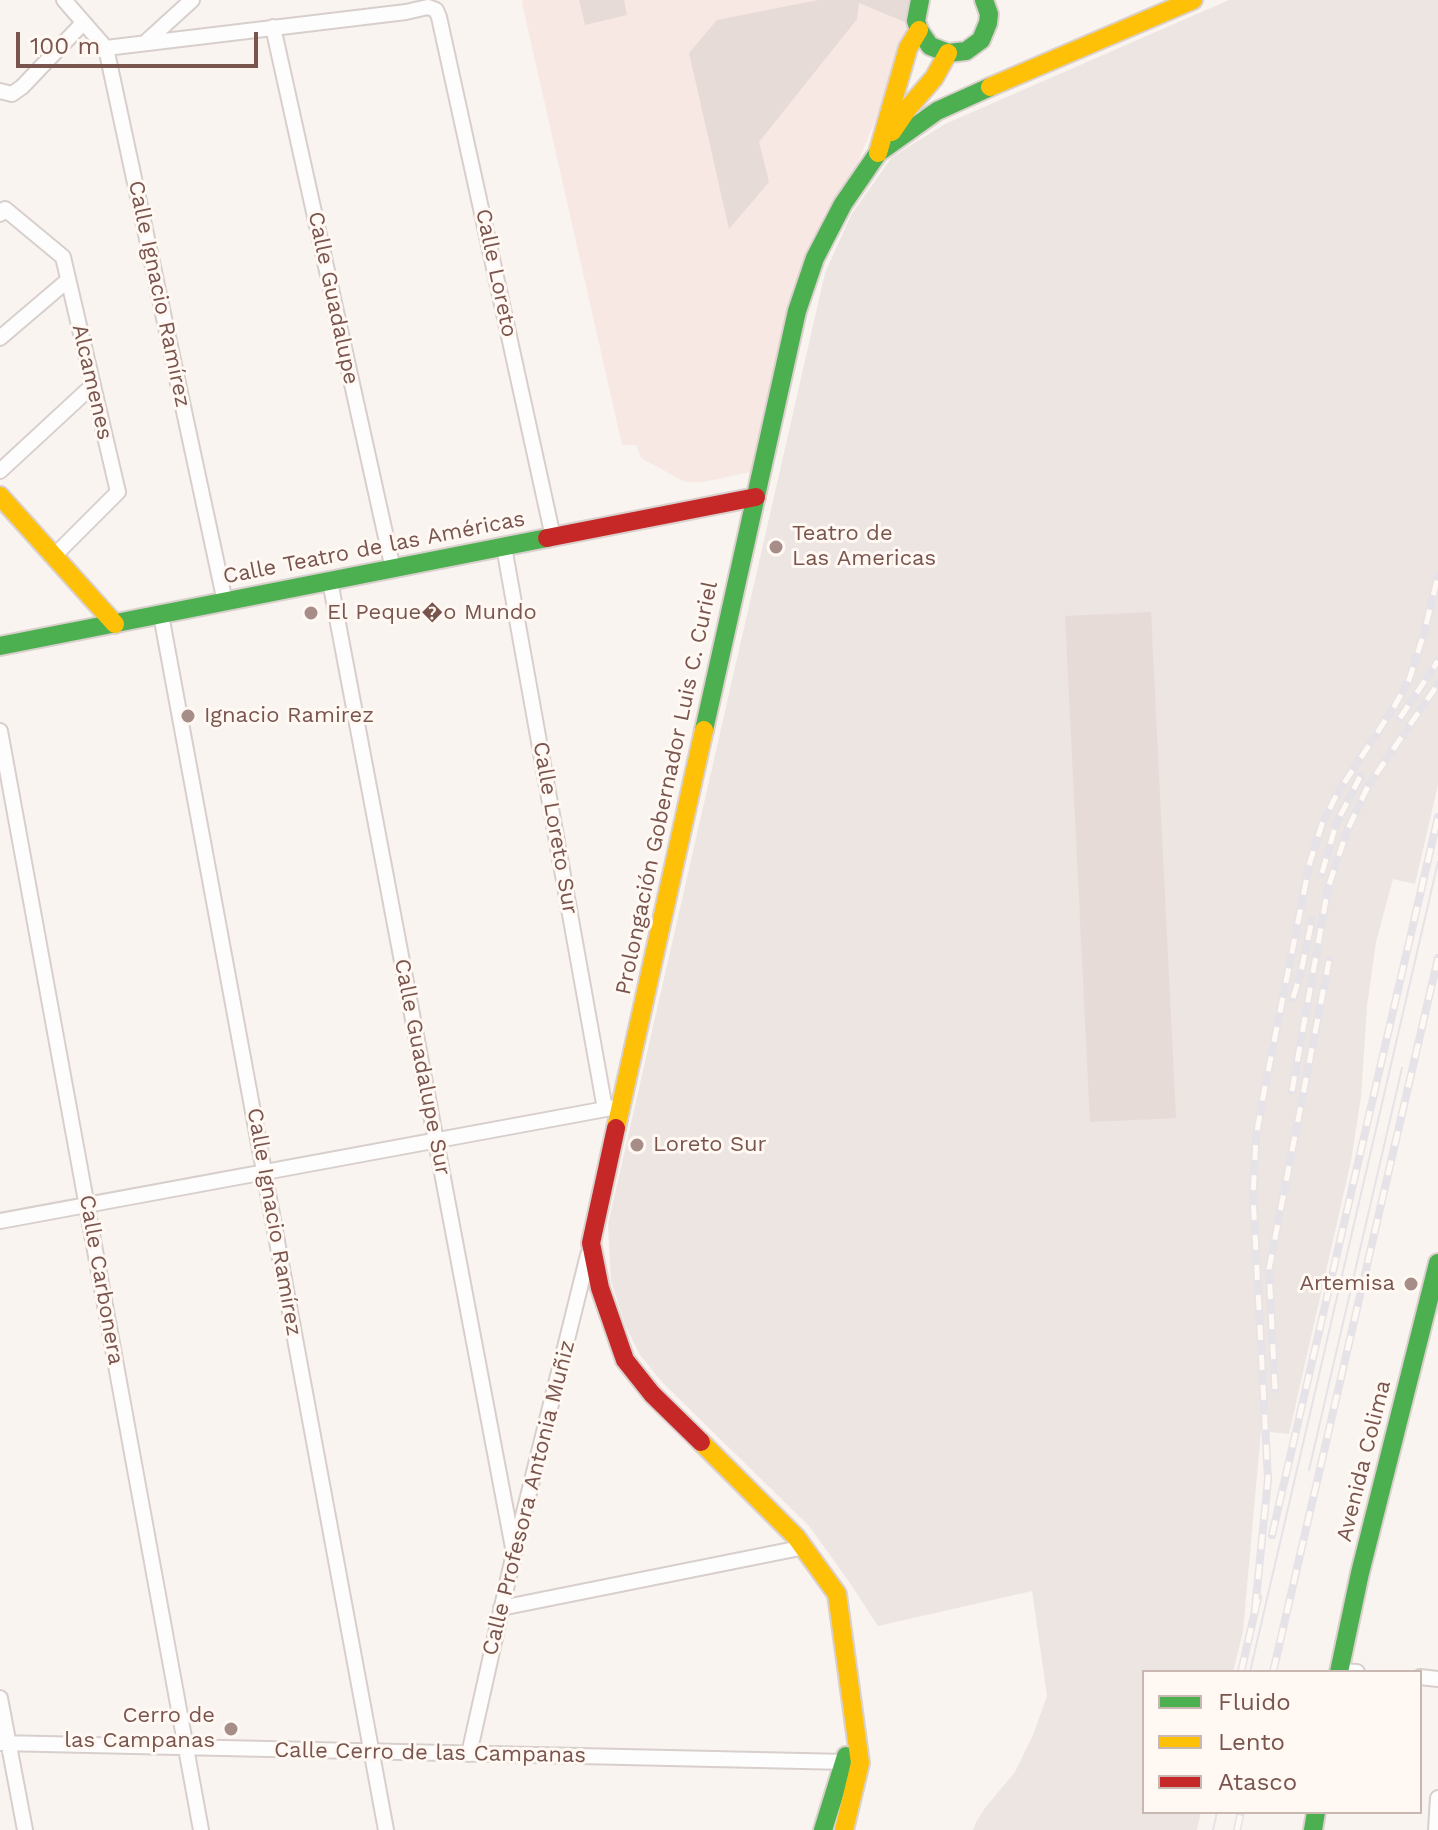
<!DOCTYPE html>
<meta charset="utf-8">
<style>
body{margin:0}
#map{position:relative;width:1438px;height:1830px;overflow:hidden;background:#f9f4f0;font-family:"Work Sans",sans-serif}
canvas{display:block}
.legend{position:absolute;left:1142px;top:1670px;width:280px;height:144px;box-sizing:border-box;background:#fff8f3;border:2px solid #c9b7b1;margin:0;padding:10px 14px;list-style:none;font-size:24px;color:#79554e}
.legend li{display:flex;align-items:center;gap:16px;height:40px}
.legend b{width:40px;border:2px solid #c9b7b1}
.scale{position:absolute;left:16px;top:32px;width:242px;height:36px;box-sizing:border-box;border:4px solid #79554e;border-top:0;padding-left:10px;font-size:24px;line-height:28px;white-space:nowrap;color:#79554e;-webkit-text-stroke:6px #fff8f3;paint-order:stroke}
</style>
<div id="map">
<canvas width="1438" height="1830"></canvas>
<ul class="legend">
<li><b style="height:10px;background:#4caf50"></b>Fluido</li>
<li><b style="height:10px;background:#ffc107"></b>Lento</li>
<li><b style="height:10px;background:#c62828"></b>Atasco</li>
</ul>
<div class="scale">100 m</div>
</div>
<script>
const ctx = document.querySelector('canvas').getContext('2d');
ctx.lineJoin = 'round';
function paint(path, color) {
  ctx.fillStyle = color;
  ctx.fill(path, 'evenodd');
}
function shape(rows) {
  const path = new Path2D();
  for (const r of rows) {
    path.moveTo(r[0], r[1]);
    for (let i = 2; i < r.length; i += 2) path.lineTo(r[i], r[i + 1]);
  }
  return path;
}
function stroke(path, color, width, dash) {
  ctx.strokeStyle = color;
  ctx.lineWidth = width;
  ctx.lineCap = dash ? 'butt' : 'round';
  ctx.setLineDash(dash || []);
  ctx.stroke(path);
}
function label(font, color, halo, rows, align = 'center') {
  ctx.font = font + ' "Work Sans",sans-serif';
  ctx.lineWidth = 6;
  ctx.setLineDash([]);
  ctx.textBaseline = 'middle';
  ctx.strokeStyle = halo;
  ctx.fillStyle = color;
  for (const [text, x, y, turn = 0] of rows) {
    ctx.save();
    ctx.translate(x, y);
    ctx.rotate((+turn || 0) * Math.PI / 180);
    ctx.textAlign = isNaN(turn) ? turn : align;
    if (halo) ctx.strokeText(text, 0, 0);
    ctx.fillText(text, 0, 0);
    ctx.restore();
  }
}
paint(shape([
 [523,0,919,0,910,23,874,124,851,178,825,213,811,250,756,471,703,482,685,482,641,458,636,445,622,445,522,3]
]), '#f8e8e4');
paint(shape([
 [1229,0,1438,0,1438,785,1415,884,1393,879,1376,942,1367,1006,1361,1097,1351,1161,1289,1434,1261,1431,1243,1631,1233,1672,1144,1672,1144,1812,1201,1812,1197,1830,973,1830,976,1822,985,1808,1015,1772,1033,1735,1047,1696,1032,1591,878,1626,850,1583,809,1526,663,1383,640,1355,625,1325,611,1281,608,1224,825,273,851,215,892,157,945,124]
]), '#ede5e2');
paint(shape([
 [579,0,624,0,627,15,585,25],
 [818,0,916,0,907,23,859,3,857,19,759,142,769,182,729,229,689,53,717,20],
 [1151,612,1176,1118,1090,1122,1065,616]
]), '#e6dbd7');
const street = shape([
 [64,0,106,48,225,602],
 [273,27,393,569],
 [146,42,192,0],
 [106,48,406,12,428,7,436,10,439,17,553,537],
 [0,91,12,94,22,87,83,23],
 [0,214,5,209,63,257,118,492,54,556],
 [0,338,68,280],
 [0,471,92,386],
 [504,547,605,1109],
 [330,581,514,1553],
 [161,615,386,1830],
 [0,731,201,1830],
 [0,1221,622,1106],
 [501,1608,805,1547],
 [1339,1671,1357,1672],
 [1420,1677,1438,1679],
 [0,1698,25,1830],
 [0,1743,847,1762],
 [469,1754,514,1553,588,1255],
 [1436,1830,1438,1798]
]);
const fast = shape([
 [920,0,916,21,919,30,930,46,948,53,966,51,981,40,988,23,989,14,984,0],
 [0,646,547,538],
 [704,730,797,311,815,258,843,204,878,153,937,111,990,87],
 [1339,1672,1360,1573,1438,1263],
 [823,1830,846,1756],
 [1313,1830,1316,1812]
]);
const slow = shape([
 [990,87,1193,0],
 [892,132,909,107,934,78,948,53],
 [878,153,908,48,919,30],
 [0,496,115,624],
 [616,1128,704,730],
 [701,1442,796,1537,837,1594,860,1763,844,1830]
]);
const jam = shape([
 [547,538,756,497],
 [616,1128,591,1243,600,1288,625,1360,652,1394,701,1442]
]);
stroke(street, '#d8cfcc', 18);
stroke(fast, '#dad0cd', 22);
stroke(slow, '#dad0cd', 22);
stroke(jam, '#dad0cd', 22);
stroke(street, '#fefdfd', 14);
stroke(fast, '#4caf50', 18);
stroke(slow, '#ffc107', 18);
stroke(jam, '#c62828', 18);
stroke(shape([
 [1309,1470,1402,1068],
 [1250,1672,1438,862],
 [1213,1830,1217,1812]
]), '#e5e3e7', 2);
const rail = shape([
 [1400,718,1438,661],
 [1322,873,1336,824,1360,777],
 [1293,998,1301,972,1312,920],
 [1292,1091,1328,888,1347,831,1368,786,1438,684],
 [1275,1389,1269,1269,1329,961],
 [1272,1535,1438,817],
 [1255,1609,1268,1479,1253,1196,1256,1137,1263,1097,1310,862,1322,824,1337,794,1394,707,1409,680,1424,633,1438,576],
 [1241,1672,1258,1598],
 [1273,1672,1438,958],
 [1237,1830,1241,1812]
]);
stroke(rail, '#e5e3e7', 8);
stroke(rail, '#fff8f3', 5, [15]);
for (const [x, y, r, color] of [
 [776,547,8,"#a68d87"],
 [311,613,8,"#a68d87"],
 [188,716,8,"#a68d87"],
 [637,1145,8,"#a68d87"],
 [1411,1284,8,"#a68d87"],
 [231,1729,8,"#a68d87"]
]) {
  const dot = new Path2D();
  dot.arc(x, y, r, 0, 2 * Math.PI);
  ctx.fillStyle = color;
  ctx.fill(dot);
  stroke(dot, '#fff8f3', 3);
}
label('22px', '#79554e', '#fff8f3', [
 ["Calle Loreto",496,273,78],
 ["Calle Ignacio Ramírez",159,294,78],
 ["Calle Guadalupe",333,298,78],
 ["Alcamenes",92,382,77],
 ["Calle Teatro de las Américas",374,548,-11],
 ["Prolongación Gobernador Luis C. Curiel",667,788,-78],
 ["Calle Loreto Sur",555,828,80],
 ["Calle Guadalupe Sur",422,1067,79],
 ["Calle Ignacio Ramírez",274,1222,80],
 ["Calle Carbonera",101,1280,80],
 ["Avenida Colima",1364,1461,-76],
 ["Calle Profesora Antonia Muñiz",529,1498,-76],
 ["Calle Cerro de las Campanas",430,1753,1]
]);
label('22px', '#79554e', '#fff8f3', [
 ["Teatro de",792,534],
 ["Las Americas",792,559],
 ["El Peque�o Mundo",327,613],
 ["Ignacio Ramirez",204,716],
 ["Loreto Sur",653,1145],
 ["Artemisa",1395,1284,"right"],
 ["Cerro de",215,1716,"right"],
 ["las Campanas",215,1741,"right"]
], 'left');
</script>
